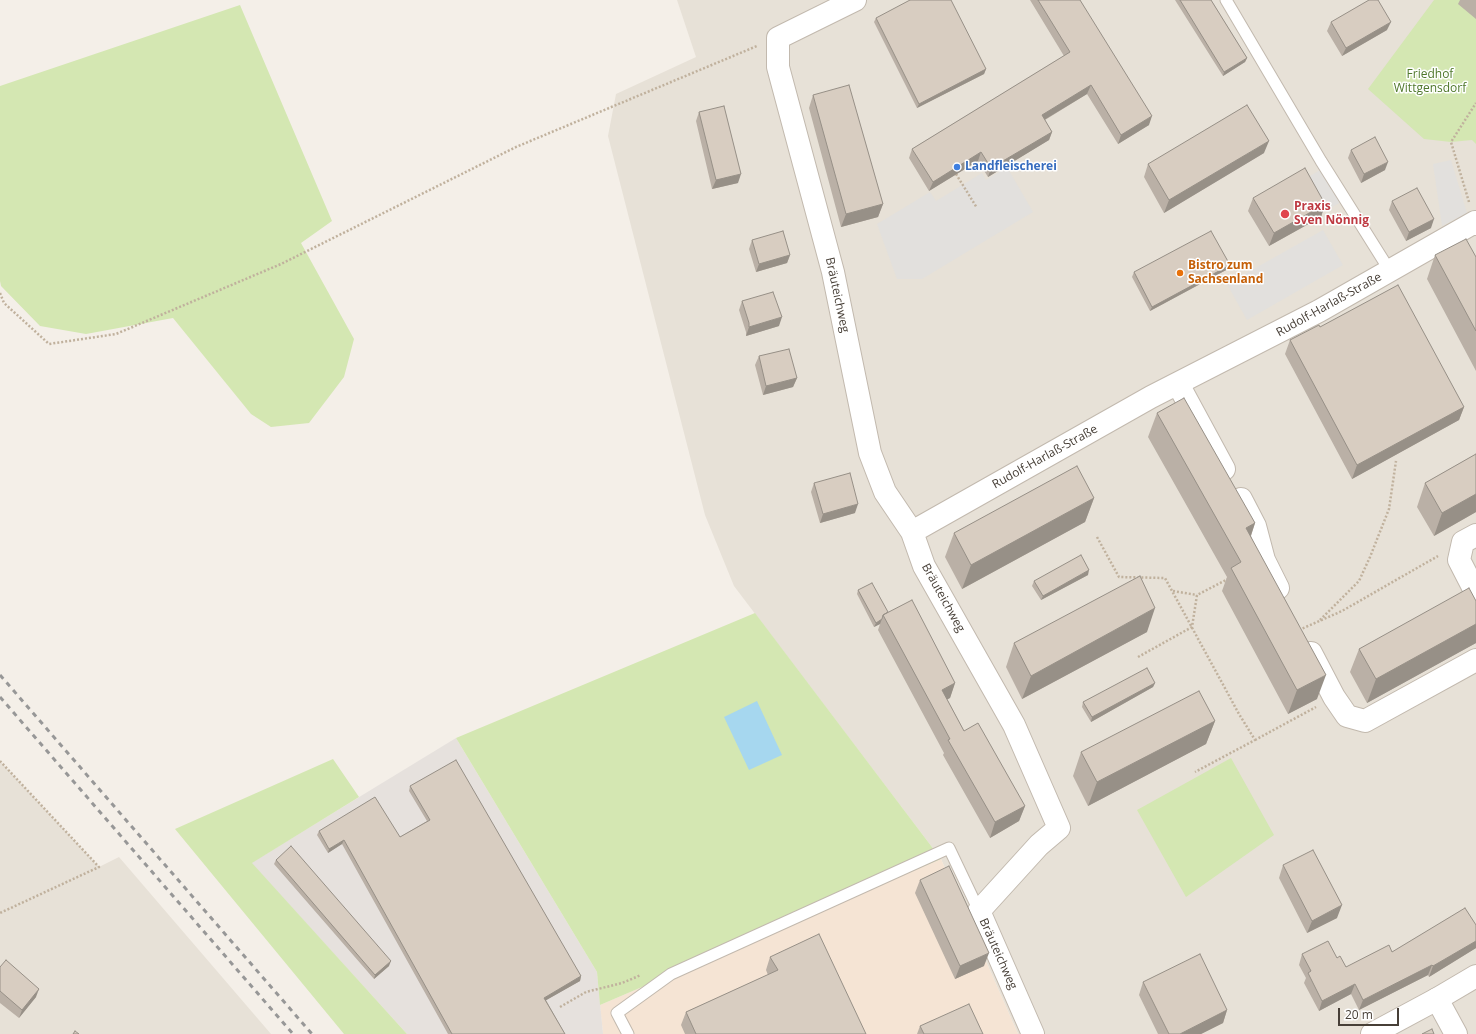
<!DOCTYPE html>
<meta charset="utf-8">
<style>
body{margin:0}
#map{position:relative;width:1476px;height:1034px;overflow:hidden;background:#f4efe8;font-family:"Open Sans",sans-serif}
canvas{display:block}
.scale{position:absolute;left:1338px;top:1008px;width:61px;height:18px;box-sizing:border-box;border:2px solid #473f37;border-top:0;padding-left:5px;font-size:12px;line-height:14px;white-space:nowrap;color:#473f37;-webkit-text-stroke:3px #fff;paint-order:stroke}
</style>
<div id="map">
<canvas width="1476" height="1034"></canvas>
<div class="scale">20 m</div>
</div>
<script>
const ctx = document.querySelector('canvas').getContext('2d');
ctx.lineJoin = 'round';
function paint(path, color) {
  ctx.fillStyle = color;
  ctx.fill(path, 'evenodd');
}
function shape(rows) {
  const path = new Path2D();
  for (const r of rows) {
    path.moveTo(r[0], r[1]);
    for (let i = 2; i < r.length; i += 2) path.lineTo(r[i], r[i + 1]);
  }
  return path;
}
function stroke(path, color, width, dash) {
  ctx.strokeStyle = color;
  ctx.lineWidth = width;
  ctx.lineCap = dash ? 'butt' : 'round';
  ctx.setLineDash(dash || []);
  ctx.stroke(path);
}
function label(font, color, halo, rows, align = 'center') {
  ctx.font = font + ' "Open Sans",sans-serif';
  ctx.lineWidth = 3;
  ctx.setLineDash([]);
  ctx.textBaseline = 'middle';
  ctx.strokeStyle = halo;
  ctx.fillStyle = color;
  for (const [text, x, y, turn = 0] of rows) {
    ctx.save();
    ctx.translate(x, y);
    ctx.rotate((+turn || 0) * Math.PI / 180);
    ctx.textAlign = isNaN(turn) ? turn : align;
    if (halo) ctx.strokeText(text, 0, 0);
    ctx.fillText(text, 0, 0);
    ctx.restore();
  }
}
paint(shape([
 [677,0,1476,0,1476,1034,1018,1034,941,859,734,586,705,515,608,136,616,94,696,57],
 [0,761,99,867,119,857,271,1034,0,1034]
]), '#e7e1d7');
paint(shape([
 [941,859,1018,1034,603,1034,600,1005]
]), '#f5e4d4');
paint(shape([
 [456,738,597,972,603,1034,407,1034,251,863]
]), '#e6e1dd');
paint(shape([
 [1434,0,1476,0,1476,144,1472,140,1451,142,1424,139,1368,89],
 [240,5,332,221,301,243,354,339,344,377,309,423,271,427,251,414,173,318,86,334,40,326,1,286,0,281,0,86],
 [755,613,941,859,600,1005,597,972,456,738],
 [1231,758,1274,835,1186,897,1137,810],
 [333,759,359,797,252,863,407,1034,344,1034,175,829]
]), '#d4e7b2');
paint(shape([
 [1451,160,1467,213,1442,226,1433,164],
 [1007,167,1033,212,922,279,897,279,877,224,930,192,936,201,982,173,986,180],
 [1322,169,1341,202,1322,213,1303,180],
 [1323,230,1343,265,1247,320,1227,284]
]), '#e2e0dd');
paint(shape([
 [757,701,782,755,749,770,724,717]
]), '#a6d7ef');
const service = shape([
 [1226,0,1321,161,1390,271],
 [628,1034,617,1013,671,974,949,848,979,911]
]);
const minor = shape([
 [855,0,778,38,778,67,833,272,870,453,885,492,912,532,924,566,1014,725,1059,828,1039,845,979,911,1033,1034],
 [1178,384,1224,469],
 [1241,499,1255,526,1264,560,1278,588],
 [912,532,1151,397,1319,311,1475,222,1476,224],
 [1476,535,1463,542,1459,560,1476,593],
 [1311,653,1334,697,1347,716,1365,721,1476,660],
 [1437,999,1456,1034]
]);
const tertiary = shape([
 [1372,1034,1437,999,1476,976]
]);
stroke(service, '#c2b9ae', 13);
stroke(minor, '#c2b9ae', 24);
stroke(tertiary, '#c2b9ae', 24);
stroke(shape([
 [956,174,977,208],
 [1469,202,1451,142,1476,103],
 [0,293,4,303,49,344,116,334,281,264,516,147,757,46],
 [1097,537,1119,577,1165,578,1239,714,1255,740,1195,772],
 [1173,591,1197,595],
 [1320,620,1359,581,1370,557,1389,509,1396,461],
 [1299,630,1342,611,1438,556],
 [1138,657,1192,627,1197,595,1228,579],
 [1255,740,1316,707],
 [0,761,99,867,0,913],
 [560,1007,586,992,622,983,641,975]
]), '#c0b19d', 2.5, [2, 2]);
stroke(service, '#fff', 11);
stroke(minor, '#fff', 22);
stroke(tertiary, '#fff', 22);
stroke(shape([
 [0,675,312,1034],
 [0,697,293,1034]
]), '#979797', 3, [5, 5]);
paint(shape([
 [1030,0,1080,0,1149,125,1118,144,1087,94,1045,120,1052,132,1049,140,988,177,978,161,929,191,909,158,912,149,1064,56],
 [1175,0,1211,0,1247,58,1245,62,1223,76],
 [1460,0,1476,0,1476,19,1458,4],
 [876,18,986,69,984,74,917,108,874,22],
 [1331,22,1387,30,1342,56,1327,31],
 [813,95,883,204,878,217,841,227,809,108],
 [699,112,738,183,712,189,696,121],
 [1351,150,1385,170,1361,183,1348,158],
 [1264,153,1164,213,1144,177,1148,164],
 [1253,198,1325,204,1321,217,1269,246,1248,211],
 [1392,201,1431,228,1406,241,1389,210],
 [752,240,790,255,787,263,756,272,749,249],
 [1435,255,1476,257,1476,371,1427,279],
 [1228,269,1150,311,1132,277,1134,272],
 [742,301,779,326,746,336,746,332,739,310],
 [1320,327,1464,407,1459,420,1352,479,1285,354,1290,340],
 [759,356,797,378,793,387,763,395,755,365],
 [1157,413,1255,523,1251,536,1317,699,1288,714,1222,591,1227,577,1148,437],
 [1476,454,1476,512,1434,536,1417,507,1425,483],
 [814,483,855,513,820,523,811,492],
 [1094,498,1085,522,962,589,945,557,954,533],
 [1088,575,1041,600,1032,586,1034,581],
 [858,590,888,612,955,683,950,698,947,699,964,731,1025,806,1019,821,990,838,943,755,944,753,878,630,880,624,874,627,857,594],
 [1476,601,1476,643,1367,703,1350,672,1359,649],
 [1147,632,1022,699,1006,667,1014,643],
 [1155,683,1153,687,1091,722,1082,707,1083,702],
 [1215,721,1206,744,1088,806,1073,776,1081,752],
 [410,786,581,976,580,981,546,1000,565,1034,448,1034,342,844,328,853,317,835,319,831,400,837,427,821,409,791],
 [276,860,389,966,374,979,274,864],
 [1283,865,1337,918,1307,933,1279,878],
 [920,880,984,966,955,979,915,893],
 [1476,925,1476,948,1429,977,1428,975,1359,1010,1351,994,1319,1011,1304,983,1306,978,1299,965,1302,954,1337,958,1346,967,1392,952],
 [770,957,866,1034,685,1034,681,1025,686,1012,768,975,766,970],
 [0,967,36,997,19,1018,0,1003],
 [1143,982,1227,1010,1223,1023,1201,1034,1158,1034,1139,995],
 [920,1026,983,1034,917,1034]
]), '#bab0a6');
paint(shape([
 [1391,22,1387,30,1342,56,1346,48],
 [1247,58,1245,62,1223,76,1224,72],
 [986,69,984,74,917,108,919,104],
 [1091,85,1087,94,1039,123,1042,115],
 [1152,116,1149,125,1118,144,1121,135],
 [1052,132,1049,140,988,177,991,168],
 [1269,141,1264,153,1164,213,1169,200],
 [981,152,978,161,929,191,933,182],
 [1388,162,1385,170,1361,183,1364,174],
 [741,174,738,183,712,189,716,180],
 [883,204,878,217,841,227,846,214],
 [1325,204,1321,217,1269,246,1274,233],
 [1434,219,1431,228,1406,241,1409,232],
 [790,255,787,263,756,272,759,264],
 [1230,265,1228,269,1150,311,1152,307],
 [782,317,779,326,746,336,749,327],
 [797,378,793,387,763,395,766,386],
 [1464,407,1459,420,1352,479,1357,465],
 [1476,494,1476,512,1434,536,1442,513],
 [1094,498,1085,522,962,589,971,565],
 [858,504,855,513,820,523,823,514],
 [1255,523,1247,547,1246,528],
 [1089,570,1088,575,1041,600,1043,596],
 [1155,608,1147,632,1022,699,1031,676],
 [882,619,880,624,874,627,876,623],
 [1476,624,1476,643,1367,703,1376,679],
 [1326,675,1317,699,1288,714,1297,690],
 [955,683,950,698,936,705,942,690],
 [1155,683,1153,687,1091,722,1092,717],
 [1215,721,1206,744,1088,806,1097,782],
 [1025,806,1019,821,990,838,995,822],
 [344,840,342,844,328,853,329,849],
 [1342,905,1337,918,1307,933,1312,921],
 [1476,941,1476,948,1429,977,1433,966],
 [989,953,984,966,955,979,960,966],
 [391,961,389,966,374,979,375,975],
 [1432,965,1428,975,1359,1010,1363,1000],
 [581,976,580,981,543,1002,544,998],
 [1355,984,1351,994,1319,1011,1322,1001],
 [39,989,36,997,19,1018,22,1010],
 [1227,1010,1223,1023,1201,1034,1180,1034]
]), '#979087');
const building = shape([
 [910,0,951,0,986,69,919,104,876,18,910,0],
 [1038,0,1080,0,1152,116,1121,135,1091,85,1042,115,1052,132,991,168,981,152,933,182,912,149,1070,52,1038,0],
 [1180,0,1211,0,1247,58,1224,72,1180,0],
 [1369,0,1378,0,1391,22,1346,48,1331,22,1369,0],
 [849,85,883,204,846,214,813,95,849,85],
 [1247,105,1269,141,1169,200,1148,164,1247,105],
 [724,106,741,174,716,180,699,112,724,106],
 [1375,137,1388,162,1364,174,1351,150,1375,137],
 [1305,168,1325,204,1274,233,1253,198,1305,168],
 [1417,188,1434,219,1409,232,1392,201,1417,188],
 [783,231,790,255,759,264,752,240,783,231],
 [1211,231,1230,265,1152,307,1134,272,1211,231],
 [1466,239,1476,257,1476,331,1435,255,1466,239],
 [1398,285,1464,407,1357,465,1290,340,1319,325,1320,327,1398,285],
 [773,292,782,317,749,327,749,323,742,301,773,292],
 [789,349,797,378,766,386,759,356,789,349],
 [1184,398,1255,523,1246,528,1326,675,1297,690,1231,568,1241,562,1157,413,1184,398],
 [1476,454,1476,494,1442,513,1425,483,1476,454],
 [1077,466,1094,498,971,565,954,533,1077,466],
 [850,473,858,504,823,514,814,483,850,473],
 [1081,555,1089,570,1043,596,1034,581,1081,555],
 [1140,576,1155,608,1031,676,1014,643,1140,576],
 [872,583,888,612,883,615,882,619,876,623,858,590,872,583],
 [1469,588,1476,601,1476,624,1376,679,1359,649,1469,588],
 [912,600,955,683,942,690,964,731,978,723,1025,806,995,822,948,740,950,739,883,615,912,600],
 [1147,668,1155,683,1092,717,1083,702,1147,668],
 [1199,691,1215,721,1097,782,1081,752,1199,691],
 [456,760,581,976,544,998,565,1034,452,1034,344,840,329,849,319,831,375,797,400,837,430,820,410,786,456,760],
 [291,846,391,961,375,975,276,860,291,846],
 [1313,850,1342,905,1312,921,1283,865,1313,850],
 [949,866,989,953,960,966,920,880,949,866],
 [1465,908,1476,925,1476,941,1433,966,1432,965,1363,1000,1355,984,1322,1001,1308,973,1311,971,1302,954,1328,941,1337,958,1340,956,1346,967,1389,945,1392,952,1465,908],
 [819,934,866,1034,696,1034,686,1012,778,970,770,957,819,934],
 [1200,954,1227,1010,1180,1034,1169,1034,1143,982,1200,954],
 [6,960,39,989,22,1010,0,991,0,967,6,960],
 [969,1004,983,1034,924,1034,920,1026,969,1004],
 [1432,1029,1434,1034,1422,1034,1432,1029],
 [75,1031,79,1034,73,1034,75,1031]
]);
paint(building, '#d8cdc1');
stroke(building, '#979087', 1);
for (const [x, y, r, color] of [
 [957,167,4,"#3f7fe0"],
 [1285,214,5,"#e0444e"],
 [1180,273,4,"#e8710a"]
]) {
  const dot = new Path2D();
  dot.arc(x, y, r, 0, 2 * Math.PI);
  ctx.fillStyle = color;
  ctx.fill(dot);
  stroke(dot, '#fff', 1.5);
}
label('12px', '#4f782b', '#fff', [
 ["Friedhof",1430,75],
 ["Wittgensdorf",1430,89]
]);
label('bold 12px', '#366cbe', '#fff', [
 ["Landfleischerei",965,167]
], 'left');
label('bold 12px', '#be3a42', '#fff', [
 ["Praxis",1294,207],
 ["Sven Nönnig",1294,221]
], 'left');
label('bold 12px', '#c56008', '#fff', [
 ["Bistro zum",1188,266],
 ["Sachsenland",1188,280]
], 'left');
label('12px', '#473f37', '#fff', [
 ["Bräuteichweg",837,295,78],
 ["Rudolf-Harlaß-Straße",1329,305,-29],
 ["Rudolf-Harlaß-Straße",1045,457,-29],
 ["Bräuteichweg",943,598,61],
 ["Bräuteichweg",998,954,66]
]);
</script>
